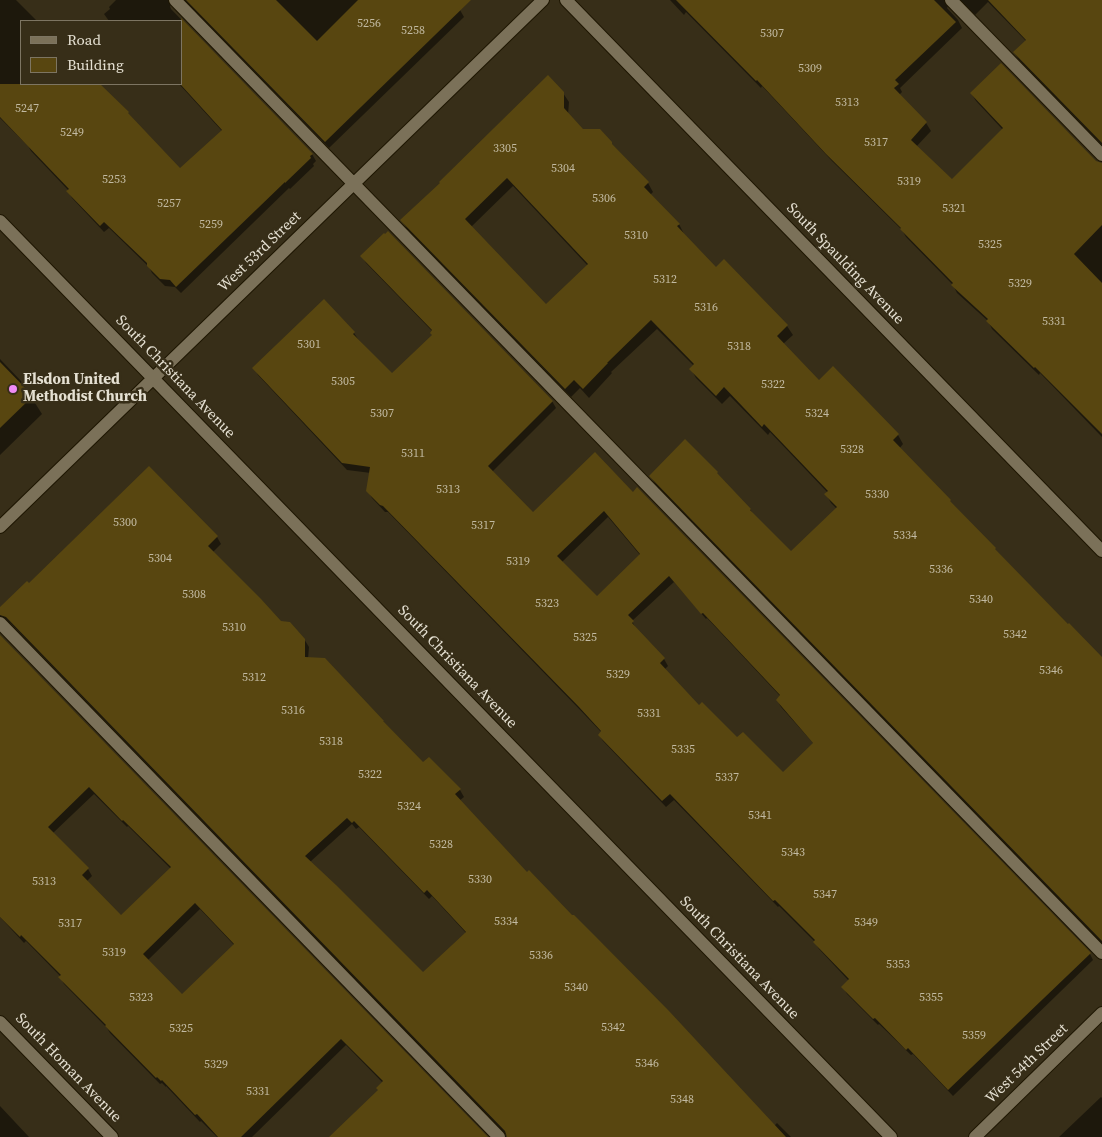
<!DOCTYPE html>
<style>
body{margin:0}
#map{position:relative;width:1102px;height:1137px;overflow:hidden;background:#372e18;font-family:"Source Serif 4",serif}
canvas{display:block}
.legend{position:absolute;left:20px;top:20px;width:162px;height:65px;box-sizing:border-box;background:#372e18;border:1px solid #7d7562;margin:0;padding:6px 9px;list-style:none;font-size:15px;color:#e5e0d2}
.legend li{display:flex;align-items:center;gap:10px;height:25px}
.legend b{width:25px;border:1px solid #7d7562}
</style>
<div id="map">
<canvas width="1102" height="1137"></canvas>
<ul class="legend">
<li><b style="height:6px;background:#7b7159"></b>Road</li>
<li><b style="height:14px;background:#584610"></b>Building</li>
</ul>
</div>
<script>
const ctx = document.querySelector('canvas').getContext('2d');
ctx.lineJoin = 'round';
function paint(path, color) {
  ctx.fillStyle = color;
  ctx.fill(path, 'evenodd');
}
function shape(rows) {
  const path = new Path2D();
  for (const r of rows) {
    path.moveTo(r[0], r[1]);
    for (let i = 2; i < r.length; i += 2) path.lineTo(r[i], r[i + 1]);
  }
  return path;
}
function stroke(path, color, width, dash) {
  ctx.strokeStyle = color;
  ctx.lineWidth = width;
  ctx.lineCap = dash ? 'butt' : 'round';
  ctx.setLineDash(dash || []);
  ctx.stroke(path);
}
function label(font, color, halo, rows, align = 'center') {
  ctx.font = font + ' "Source Serif 4",serif';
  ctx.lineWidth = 5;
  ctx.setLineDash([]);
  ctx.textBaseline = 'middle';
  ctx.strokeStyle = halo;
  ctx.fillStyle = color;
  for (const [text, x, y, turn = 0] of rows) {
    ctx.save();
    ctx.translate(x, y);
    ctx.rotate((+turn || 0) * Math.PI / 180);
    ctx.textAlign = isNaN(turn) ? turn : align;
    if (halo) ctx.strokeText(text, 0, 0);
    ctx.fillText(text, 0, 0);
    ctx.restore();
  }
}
paint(shape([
 [0,0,16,0,37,21,21,21,21,84,97,84,180,170,222,131,179,84,181,84,181,21,109,21,104,14,110,9,109,7,116,0,177,0,174,1,170,6,171,9,312,154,316,161,313,164,314,166,290,189,289,188,181,293,175,287,165,286,152,273,149,267,109,228,104,232,72,198,68,191,69,191,31,151,28,146,0,118],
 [184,0,450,0,460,10,464,17,329,148],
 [670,0,953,0,950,2,947,8,958,20,962,28,900,88,902,92,899,95,926,123,931,131,916,147,952,181,1003,130,976,101,971,93,1095,162,1102,164,1102,437,1040,373,1039,375,992,329,988,321,957,293,953,285,906,237,902,230,832,161,762,86,761,88,686,12,684,15],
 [959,0,1102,0,1102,145,1019,60,1014,52,1026,41,988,2,975,15],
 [563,93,569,102,568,115,582,130,614,148,648,183,653,192,650,195,679,224,684,234,716,269,724,261,787,326,793,335,783,344,819,382,833,368,898,435,903,444,899,449,953,507,1102,659,1102,944,656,485,650,476,719,476,750,509,754,516,791,552,837,509,831,503,826,494,828,493,770,432,768,435,730,396,722,404,696,378,691,369,694,366,657,329,611,372,612,373,589,398,580,388,571,397,407,229,402,220,441,184],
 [513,186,588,266,546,306,471,227],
 [362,256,552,401,556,408,492,472,533,514,595,454,1090,954,1093,960,953,1096,913,1054,911,1055,879,1024,878,1025,847,994,843,987,849,981,819,949,814,941,779,906,778,907,674,800,666,807,603,741,599,735,602,733,584,714,388,512,385,512,372,498,368,491,371,473,347,470,258,375,254,368,354,333,358,339,392,375,433,336,433,332,366,263],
 [608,517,640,555,597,597,562,562],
 [674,582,706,619,707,618,781,697,777,700,781,707,814,744,783,773,737,739,699,707,664,670,668,666,664,659,636,629,632,621],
 [0,359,21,381,42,414,0,455],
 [217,537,221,544,213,552,280,623,304,639,309,647,308,659,423,764,460,790,464,797,459,801,527,874,774,1126,777,1123,791,1137,508,1137,11,624,8,622,0,623,0,609,29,585],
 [352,824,356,829,359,827,429,899,432,896,466,933,423,974,310,862],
 [0,636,486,1137,331,1137,379,1090,383,1083,346,1045,252,1137,217,1137,201,1121,200,1122,166,1086,166,1087,162,1083,160,1084,110,1033,107,1028,64,984,60,977,61,977,26,941,24,943,0,917],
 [94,794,127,827,128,826,171,869,121,917,87,881,92,876,88,869,53,833],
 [200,909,234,945,182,996,148,960],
 [1101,1097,1102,1098,1102,1137,1059,1137],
 [0,1106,29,1137,0,1137]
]), '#0007');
paint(shape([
 [186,0,276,0,317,41,358,0,471,0,325,142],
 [676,0,934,0,956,22,895,80,899,84,894,88,927,122,911,140,952,179,1003,128,970,93,1001,63,1096,161,1102,163,1102,225,1074,254,1102,283,1102,434,1035,367,1034,368,986,321,988,319,951,285,953,283,900,229,901,228,826,154,757,80,756,81],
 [988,0,1102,0,1102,143,1013,52,1026,40],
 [181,18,313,154,310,156,311,158,285,183,285,182,176,287,170,280,160,279,147,266,147,263,104,222,100,226,66,191,69,189,0,117,0,84,100,84,129,112,128,113,180,168,222,130,181,85],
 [548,75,564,92,564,108,583,129,600,129,612,142,612,144,649,182,644,187,680,224,677,226,716,267,724,259,788,325,777,336,819,380,833,366,899,434,893,440,951,500,950,501,996,548,995,549,1068,624,1069,623,1102,657,1102,941,649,476,685,439,718,472,717,473,751,509,750,510,791,551,837,507,824,494,828,491,764,424,762,427,724,387,716,396,689,369,694,364,651,320,607,363,608,363,583,389,574,380,565,389,400,220,440,183,439,182],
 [507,178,588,264,546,304,465,219],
 [388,231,553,401,488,466,533,512,595,452,633,492,637,487,1091,953,948,1090,908,1048,906,1050,875,1018,873,1019,841,987,849,979,813,942,815,940,775,900,773,901,670,794,662,801,598,735,601,731,579,707,383,506,380,505,366,491,370,467,342,463,252,368,324,299,355,332,353,334,392,373,432,335,430,333,432,330,360,256,384,233,385,234],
 [604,511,640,554,597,596,557,556],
 [669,576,701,614,703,613,780,695,776,700,813,743,783,772,743,732,737,737,702,702,699,705,660,663,665,658,632,623,634,621,628,615],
 [0,362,33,396,0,428],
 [149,466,218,536,208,546,261,599,281,621,290,622,305,639,305,657,325,658,384,721,383,721,423,762,429,757,461,789,455,794,527,872,529,870,572,915,574,915,597,938,669,1011,786,1137,507,1137,505,1131,6,617,0,615,0,607,27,581,29,583],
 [347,818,352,823,354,821,424,893,427,890,466,932,423,972,336,885,305,856],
 [0,635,488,1137,329,1137,378,1090,376,1088,383,1081,341,1039,241,1137,218,1137,197,1114,195,1115,162,1080,161,1081,157,1077,156,1078,105,1026,106,1025,58,977,61,975,21,935,20,937,0,917],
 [89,787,122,821,123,820,171,867,121,915,82,875,89,868,48,827],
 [195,903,234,944,182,994,143,954]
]), '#584610');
const minor = shape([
 [175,0,1102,953],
 [566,0,1102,551],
 [951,0,1102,155],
 [0,221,891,1137],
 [0,527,543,0],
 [0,623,499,1137],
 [0,1022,112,1137],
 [975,1137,1102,1013]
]);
stroke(minor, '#1e1602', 14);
stroke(minor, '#7b7159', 12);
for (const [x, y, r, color] of [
 [13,389,5,"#f08bf5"]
]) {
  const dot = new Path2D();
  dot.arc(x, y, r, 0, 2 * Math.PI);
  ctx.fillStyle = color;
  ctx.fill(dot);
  stroke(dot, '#372e18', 2);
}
label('12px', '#c2baa2', null, [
 ["5256",369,24],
 ["5258",413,31],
 ["5307",772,34],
 ["5309",810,69],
 ["5313",847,103],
 ["5247",27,109],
 ["5249",72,133],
 ["5317",876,143],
 ["3305",505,149],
 ["5304",563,169],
 ["5253",114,180],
 ["5319",909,182],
 ["5306",604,199],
 ["5257",169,204],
 ["5321",954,209],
 ["5259",211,225],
 ["5310",636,236],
 ["5325",990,245],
 ["5312",665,280],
 ["5329",1020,284],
 ["5316",706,308],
 ["5331",1054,322],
 ["5301",309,345],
 ["5318",739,347],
 ["5305",343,382],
 ["5322",773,385],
 ["5307",382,414],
 ["5324",817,414],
 ["5328",852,450],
 ["5311",413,454],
 ["5313",448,490],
 ["5330",877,495],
 ["5300",125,523],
 ["5317",483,526],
 ["5334",905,536],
 ["5304",160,559],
 ["5319",518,562],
 ["5336",941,570],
 ["5308",194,595],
 ["5340",981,600],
 ["5323",547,604],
 ["5310",234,628],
 ["5342",1015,635],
 ["5325",585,638],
 ["5346",1051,671],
 ["5329",618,675],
 ["5312",254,678],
 ["5316",293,711],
 ["5331",649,714],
 ["5318",331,742],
 ["5335",683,750],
 ["5322",370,775],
 ["5337",727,778],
 ["5324",409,807],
 ["5341",760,816],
 ["5328",441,845],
 ["5343",793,853],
 ["5330",480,880],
 ["5313",44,882],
 ["5347",825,895],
 ["5334",506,922],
 ["5349",866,923],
 ["5317",70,924],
 ["5319",114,953],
 ["5336",541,956],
 ["5353",898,965],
 ["5340",576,988],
 ["5323",141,998],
 ["5355",931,998],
 ["5342",613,1028],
 ["5325",181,1029],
 ["5359",974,1036],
 ["5346",647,1064],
 ["5329",216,1065],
 ["5331",258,1092],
 ["5348",682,1100]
]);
label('15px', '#e5e0d2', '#372e18', [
 ["West 53rd Street",260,252,-44],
 ["South Spaulding Avenue",845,264,46],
 ["South Christiana Avenue",175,377,46],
 ["South Christiana Avenue",457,667,46],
 ["South Christiana Avenue",739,958,46],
 ["West 54th Street",1027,1064,-44],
 ["South Homan Avenue",68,1068,46]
]);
label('bold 15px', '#e5e0d2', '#372e18', [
 ["Elsdon United",23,380],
 ["Methodist Church",23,397]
], 'left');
</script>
